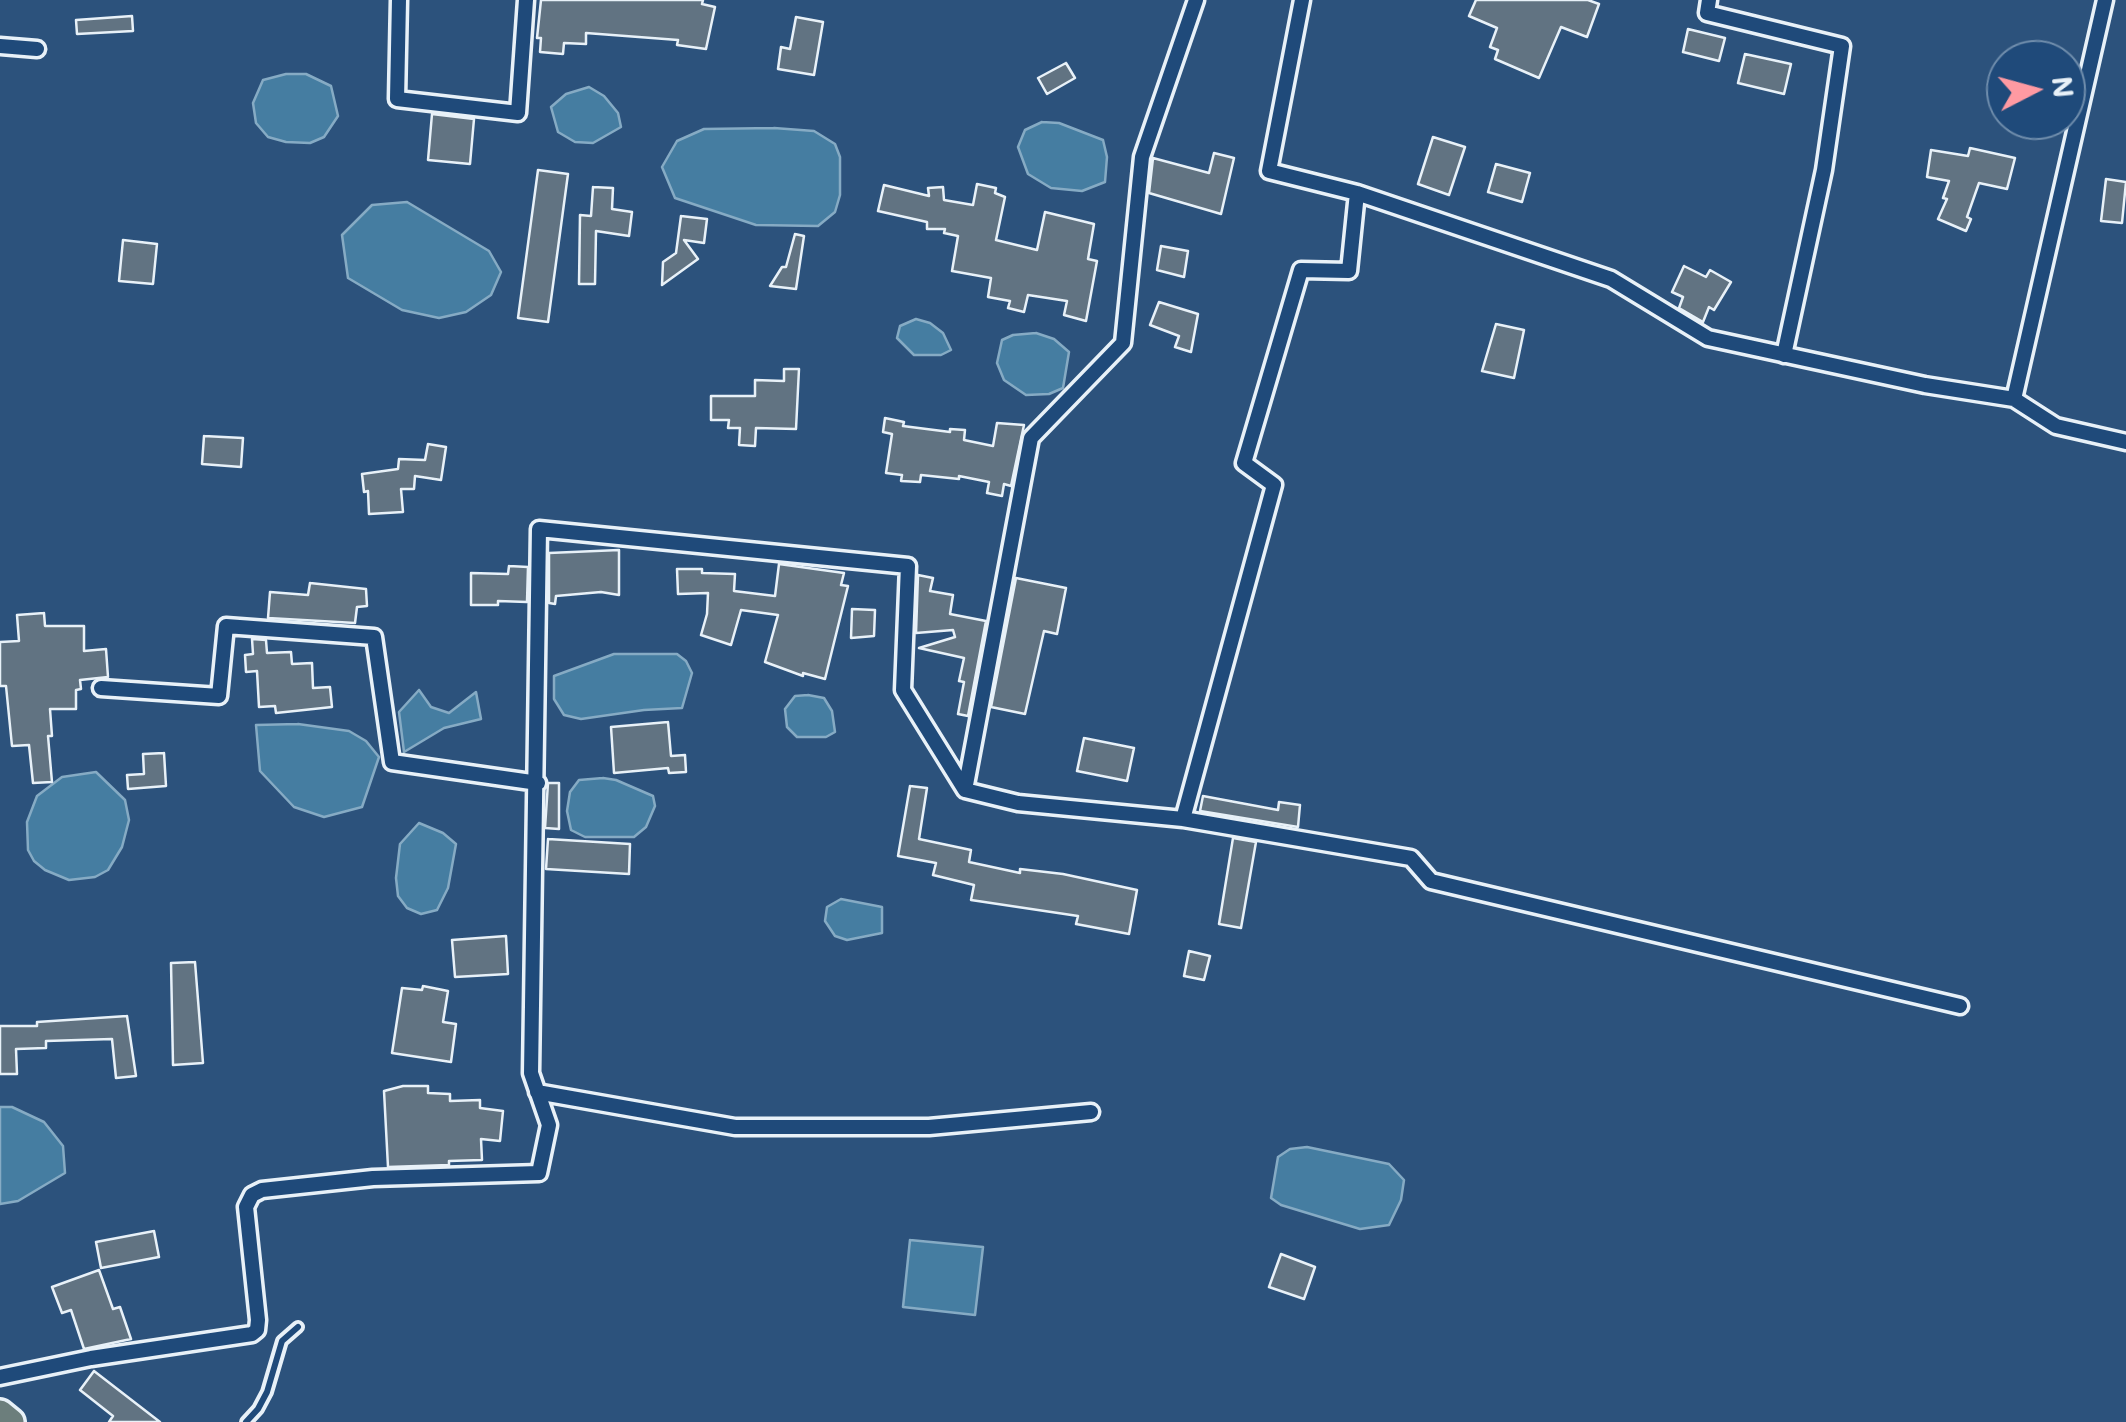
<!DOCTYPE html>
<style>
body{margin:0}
#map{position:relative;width:2126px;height:1422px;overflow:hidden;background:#2c527c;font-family:Mali,sans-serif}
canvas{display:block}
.north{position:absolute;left:1986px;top:40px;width:100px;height:100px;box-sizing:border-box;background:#1f4a7a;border:2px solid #6f8dac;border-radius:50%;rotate:84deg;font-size:28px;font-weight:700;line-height:40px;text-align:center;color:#e8f1f8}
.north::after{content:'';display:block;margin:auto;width:35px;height:45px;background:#ff9aa2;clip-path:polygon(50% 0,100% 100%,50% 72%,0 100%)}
</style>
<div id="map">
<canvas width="2126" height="1422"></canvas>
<div class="north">N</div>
</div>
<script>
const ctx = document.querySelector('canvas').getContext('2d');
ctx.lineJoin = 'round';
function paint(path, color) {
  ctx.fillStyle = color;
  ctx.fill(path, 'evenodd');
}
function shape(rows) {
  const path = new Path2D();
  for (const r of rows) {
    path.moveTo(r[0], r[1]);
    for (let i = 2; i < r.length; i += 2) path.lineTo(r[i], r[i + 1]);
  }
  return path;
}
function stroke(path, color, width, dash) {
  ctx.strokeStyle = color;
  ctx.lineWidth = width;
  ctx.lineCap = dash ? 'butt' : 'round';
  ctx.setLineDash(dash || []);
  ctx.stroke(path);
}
const water = shape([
 [286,74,306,74,331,86,338,116,324,137,310,143,286,142,268,137,256,123,253,103,263,80,286,74],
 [589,87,604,96,618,113,621,127,593,143,575,142,558,132,551,107,566,94,589,87],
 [1042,122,1059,123,1103,140,1107,157,1105,182,1082,191,1051,188,1028,174,1018,147,1025,130,1042,122],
 [774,128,814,131,835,144,840,157,840,195,835,212,818,226,756,225,675,198,662,167,677,141,704,129,774,128],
 [407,202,489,251,501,272,491,295,466,312,439,318,402,310,348,278,342,235,372,205,407,202],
 [916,319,930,323,943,333,951,350,941,355,914,355,897,338,900,326,916,319],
 [1036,333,1054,339,1069,352,1063,388,1049,394,1026,395,1004,380,997,363,1002,340,1013,335,1036,333],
 [614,654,677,654,686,661,692,673,682,708,644,710,581,719,564,715,554,699,554,676,614,654],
 [419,690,431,707,449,713,476,692,481,719,444,728,404,752,399,712,419,690],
 [808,695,824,698,832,711,835,732,826,737,797,737,787,727,785,709,795,696,808,695],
 [298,724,349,731,366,741,379,757,362,807,324,817,294,807,260,771,256,725,298,724],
 [96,772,125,800,129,820,122,847,108,870,95,877,69,880,45,870,34,861,28,850,27,822,37,796,62,777,96,772],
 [603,778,616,780,653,796,655,806,646,827,634,837,585,837,571,830,567,811,570,792,579,780,603,778],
 [419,823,443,833,456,844,448,888,437,910,421,914,407,908,398,896,396,878,400,844,419,823],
 [841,899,882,907,882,933,847,940,835,936,825,921,827,907,841,899],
 [0,1107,12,1107,44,1122,63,1146,65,1173,18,1201,0,1204,0,1107],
 [1307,1147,1389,1164,1404,1180,1401,1200,1389,1225,1360,1229,1281,1205,1271,1198,1278,1157,1290,1149,1307,1147],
 [910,1240,983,1247,975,1315,903,1307,910,1240]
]);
paint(water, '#457da1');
stroke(water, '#86abc4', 2.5);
const building = shape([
 [541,0,703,0,702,4,715,7,706,49,677,45,678,40,586,33,586,44,564,43,563,54,540,52,541,38,537,38,541,0],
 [1476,0,1588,0,1599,4,1587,37,1561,27,1539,78,1495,59,1498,50,1490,47,1497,28,1469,16,1476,0],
 [132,16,133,31,77,34,76,20,132,16],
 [796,17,823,22,814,75,778,69,781,47,790,49,796,17],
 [1688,29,1725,38,1719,61,1683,52,1688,29],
 [1745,54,1791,64,1784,94,1738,83,1745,54],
 [1066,63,1075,78,1047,94,1038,78,1066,63],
 [432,114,474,119,470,164,428,160,432,114],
 [1433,137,1465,147,1449,195,1418,184,1433,137],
 [1970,148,2015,158,2007,189,1979,183,1967,217,1971,219,1966,231,1938,219,1947,199,1943,198,1949,181,1927,177,1931,150,1968,156,1970,148],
 [1214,153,1234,158,1221,214,1149,193,1153,158,1209,173,1214,153],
 [1496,164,1530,173,1522,202,1488,192,1496,164],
 [538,170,568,174,548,322,518,318,538,170],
 [2106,179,2126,182,2122,223,2101,221,2106,179],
 [977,184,996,188,995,193,1005,197,996,240,1037,250,1045,212,1094,224,1088,259,1097,261,1086,321,1064,315,1067,301,1028,295,1024,312,1008,308,1010,301,988,297,991,278,952,271,958,236,944,233,945,229,927,229,927,222,878,211,884,185,929,196,928,188,943,187,944,200,973,205,977,184],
 [593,187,613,188,612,209,632,212,629,236,596,231,595,284,579,284,580,215,591,216,593,187],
 [681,216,707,219,704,243,684,240,698,259,662,285,663,262,676,253,681,216],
 [795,234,804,236,796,289,770,286,782,267,786,267,795,234],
 [123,240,157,244,153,284,119,281,123,240],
 [1161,246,1188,251,1184,277,1157,270,1161,246],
 [1684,266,1706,277,1710,270,1731,282,1714,310,1709,307,1703,322,1679,308,1683,297,1672,292,1684,266],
 [1159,302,1198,314,1191,352,1175,347,1179,336,1150,325,1159,302],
 [1496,324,1524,330,1514,378,1482,371,1496,324],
 [784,369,799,369,796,429,756,428,755,446,739,445,740,428,728,428,729,420,711,420,711,396,755,396,755,380,784,381,784,369],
 [885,418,904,422,903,426,950,432,950,429,965,430,964,440,993,446,997,423,1024,425,1011,486,1004,484,1002,496,987,493,989,482,959,476,959,479,921,475,920,482,901,481,902,475,886,473,892,434,883,432,885,418],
 [204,436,243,438,241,467,202,464,204,436],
 [428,444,446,447,441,480,415,476,414,489,401,489,403,512,369,514,368,491,364,492,362,474,398,469,399,459,425,460,428,444],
 [619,550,619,595,601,592,556,596,555,604,549,603,549,553,619,550],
 [779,564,844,573,841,585,848,586,825,679,803,673,803,676,765,662,778,615,741,610,731,645,701,635,707,614,708,593,678,594,677,569,702,569,702,573,735,574,734,591,775,596,779,564],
 [509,566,528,567,527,602,498,601,498,605,471,605,471,573,508,574,509,566],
 [918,575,933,578,930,591,953,595,950,614,986,621,968,716,958,714,964,682,959,681,964,658,919,648,955,637,953,630,916,633,918,575],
 [1016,578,1066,588,1057,634,1044,631,1025,714,991,707,1016,578],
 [310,583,366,589,367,606,357,607,355,623,268,618,270,592,308,595,310,583],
 [852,609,875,610,874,636,851,638,852,609],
 [44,613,45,626,84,626,84,651,106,649,108,677,80,680,81,689,76,690,76,709,50,709,52,736,48,736,52,782,33,783,29,745,12,746,6,686,0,686,0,642,19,641,17,615,44,613],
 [252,639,266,640,267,653,291,652,292,664,312,663,313,688,330,687,332,707,276,713,275,706,259,707,257,671,246,672,245,655,253,654,252,639],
 [668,722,671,756,685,755,686,772,669,773,668,768,614,773,611,727,668,722],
 [1084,738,1134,748,1127,781,1077,771,1084,738],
 [164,753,166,786,128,789,127,775,144,774,143,754,164,753],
 [548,783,559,783,559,829,545,828,548,783],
 [910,786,927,788,919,839,971,850,969,862,1020,873,1020,869,1063,874,1137,890,1129,934,1076,924,1078,916,971,900,974,885,933,875,936,863,898,856,910,786],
 [1203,796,1278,810,1279,802,1300,805,1298,827,1200,811,1203,796],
 [1233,838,1256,842,1241,928,1219,924,1233,838],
 [548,839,630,844,629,874,546,869,548,839],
 [506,936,508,974,455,977,452,940,506,936],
 [1189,951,1210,956,1204,980,1184,976,1189,951],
 [195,962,203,1063,173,1065,171,963,195,962],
 [423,986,448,991,443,1022,456,1024,451,1062,392,1053,402,988,422,990,423,986],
 [127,1016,136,1076,116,1078,112,1039,46,1041,46,1048,16,1049,17,1074,0,1074,0,1026,37,1026,37,1022,127,1016],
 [403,1086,428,1086,428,1093,450,1094,450,1101,480,1100,480,1108,503,1111,500,1141,481,1139,482,1160,449,1161,449,1165,388,1167,384,1091,403,1086],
 [154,1231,159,1257,101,1268,96,1242,154,1231],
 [1281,1254,1315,1267,1304,1299,1269,1287,1281,1254],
 [99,1270,113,1309,120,1307,131,1339,84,1349,71,1310,62,1313,52,1287,99,1270],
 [94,1371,160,1422,109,1422,113,1416,80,1390,94,1371]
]);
paint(building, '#617382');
stroke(building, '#e8f1f8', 2.5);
const lane = shape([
 [246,1422,258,1409,267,1392,282,1341,298,1327]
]);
const street = shape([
 [399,0,397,99,518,113,526,0],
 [1302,0,1269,171,1357,193,1611,279,1708,338,1925,385,2014,399,2056,426,2126,442],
 [1709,0,1707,13,1842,46,1824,170,1784,355],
 [0,46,37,49],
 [2014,399,2105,0],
 [101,688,219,696,226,626,374,637,392,762,538,783],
 [965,790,1031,438,1123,343,1142,157,1196,0],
 [1183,819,1411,858,1431,881,1960,1006],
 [537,1092,735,1127,929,1127,1091,1112],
 [0,1377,91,1358,252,1334,257,1330,258,1320,246,1207,252,1195,262,1190,373,1178,539,1173,549,1125,531,1073,539,529,908,566,903,690,965,790,1018,803,1183,819,1274,485,1244,463,1301,270,1349,271,1357,193]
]);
const highway = shape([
 [0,1413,11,1422]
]);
stroke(lane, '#e8f1f8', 14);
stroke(street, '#e8f1f8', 21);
stroke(highway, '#e8f1f8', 32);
stroke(lane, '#1f4a7a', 6);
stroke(street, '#1f4a7a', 14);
stroke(highway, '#6c7e7c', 25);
</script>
